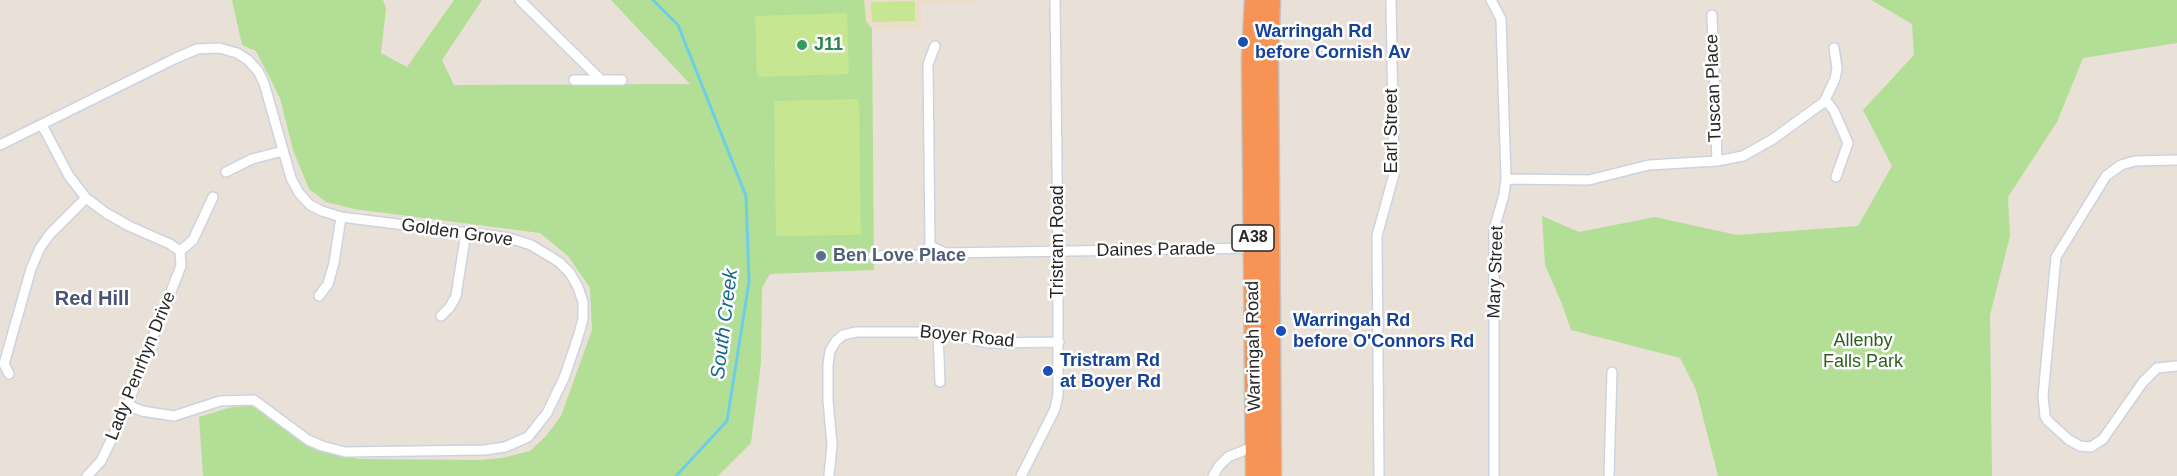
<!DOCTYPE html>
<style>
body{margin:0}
canvas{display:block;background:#e9e1d8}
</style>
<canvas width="2177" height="476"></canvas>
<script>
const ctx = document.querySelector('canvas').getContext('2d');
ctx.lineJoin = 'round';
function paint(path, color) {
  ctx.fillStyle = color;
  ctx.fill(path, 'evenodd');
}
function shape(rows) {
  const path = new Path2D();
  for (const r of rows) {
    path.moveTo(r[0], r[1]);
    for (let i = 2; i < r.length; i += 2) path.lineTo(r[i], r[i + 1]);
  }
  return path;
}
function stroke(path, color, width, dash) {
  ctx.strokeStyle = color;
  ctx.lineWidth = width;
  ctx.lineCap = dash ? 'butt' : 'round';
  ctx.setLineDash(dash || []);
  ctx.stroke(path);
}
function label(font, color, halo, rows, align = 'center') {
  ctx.font = font + ' Arial,sans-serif';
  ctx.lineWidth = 5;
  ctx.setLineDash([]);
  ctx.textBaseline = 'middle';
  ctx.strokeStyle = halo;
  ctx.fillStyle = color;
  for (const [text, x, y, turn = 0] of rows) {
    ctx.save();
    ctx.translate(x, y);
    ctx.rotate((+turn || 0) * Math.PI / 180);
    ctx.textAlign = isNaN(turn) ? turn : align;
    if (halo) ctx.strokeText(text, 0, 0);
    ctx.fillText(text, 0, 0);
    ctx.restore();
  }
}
paint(shape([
 [864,0,976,0,976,3,921,4,921,28,872,29,866,21]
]), '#ebdec8');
paint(shape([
 [232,0,383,0,386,8,381,53,407,67,454,0,482,0,442,60,454,85,690,84,611,0,864,0,866,21,872,29,874,270,770,274,762,288,761,363,751,443,718,476,203,476,199,417,232,407,251,406,264,413,303,443,327,453,359,459,479,460,502,458,530,451,546,436,561,416,592,330,590,288,568,256,540,233,354,209,326,202,309,189,293,150,280,98,256,51,242,45],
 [1871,0,2177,0,2177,43,2083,58,2057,122,2008,197,2010,236,1990,315,1992,476,1718,476,1696,390,1680,358,1571,330,1562,304,1545,265,1542,216,1579,232,1655,217,1737,235,1858,226,1892,166,1863,110,1914,55,1912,24]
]), '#b2de96');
paint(shape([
 [915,1,915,21,872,22,871,2],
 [847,13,849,74,757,77,755,16],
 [859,99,861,235,776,236,774,101]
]), '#c6e692');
stroke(shape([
 [653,0,678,25,746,196,749,282,727,421,676,476]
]), '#6ecee8', 3);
const street = shape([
 [520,0,601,80,574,80],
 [1491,0,1501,19,1506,179,1504,195,1494,229,1494,476],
 [1712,15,1717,161],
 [601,80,622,80],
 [1824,102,1829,104,1834,111,1848,143,1836,177],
 [42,125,69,176,86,198,106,213,129,226,170,244,180,251],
 [0,145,174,59,197,49,219,48,237,53,248,60,258,71,264,83,291,178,299,193,310,205,322,211,341,217,509,238,531,245,559,262,570,273,578,287,583,302,583,319,578,337,564,378,547,413,528,437,505,447,484,450,345,452,322,446,308,440,254,400,220,401,174,416,142,411,128,405],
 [2177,160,2135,161,2121,165,2106,176,2056,257,2043,396,2045,416,2048,421,2069,440,2080,446,2091,447,2103,439,2143,382,2157,368,2177,366],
 [226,172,252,159,283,151],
 [1506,179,1589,180,1649,165,1717,161,1743,156,1773,139,1824,102,1835,79,1837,68,1834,48],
 [930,246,928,64,935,46],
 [180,251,193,240,213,197],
 [873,256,919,255,923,253,930,246,946,253,1253,248],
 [319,296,328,284,334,263,341,217],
 [441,316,450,307,456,296,466,232],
 [938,332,940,382],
 [9,374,4,364,31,269,40,248,50,234,86,198],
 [87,476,101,461,128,405,141,367,181,266,180,251],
 [829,476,832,445,828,400,828,364,830,351,836,341,843,335,856,332,938,332,988,343,1059,342],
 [1021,476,1055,409,1058,395,1058,252,1055,0],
 [1213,476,1219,466,1228,457,1255,446],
 [1379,476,1377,236,1394,174,1391,0],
 [1609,476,1612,372]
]);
const highway = shape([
 [1254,0,1251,58,1255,476],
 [1271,0,1269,60,1272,476]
]);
stroke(street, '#ced2e0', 12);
stroke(highway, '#c3c3c3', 21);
stroke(street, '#fff', 9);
stroke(highway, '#f79455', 18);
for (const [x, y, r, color] of [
 [1243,42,6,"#1a4fb4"],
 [802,45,6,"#2e9e5b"],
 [821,256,6,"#5c6f8a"],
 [1281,331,6,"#1a4fb4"],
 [1048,371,6,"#1a4fb4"]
]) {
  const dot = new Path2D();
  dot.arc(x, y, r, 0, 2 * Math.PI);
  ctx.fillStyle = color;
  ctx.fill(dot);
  stroke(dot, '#fff', 2);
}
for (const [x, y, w] of [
 [1253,238,42]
]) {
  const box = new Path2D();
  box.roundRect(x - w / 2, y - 13, w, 26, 4.5);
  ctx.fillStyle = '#fff';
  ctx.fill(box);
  stroke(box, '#272727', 1.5);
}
label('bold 16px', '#272727', null, [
 ["A38",1253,238]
]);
label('bold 18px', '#164399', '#fff', [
 ["Warringah Rd",1255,32],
 ["before Cornish Av",1255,53],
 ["Warringah Rd",1293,321],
 ["before O'Connors Rd",1293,342],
 ["Tristram Rd",1060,361],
 ["at Boyer Rd",1060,382]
], 'left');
label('bold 18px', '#27864d', '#fff', [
 ["J11",814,45]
], 'left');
label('18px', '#272727', '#fff', [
 ["Tuscan Place",1714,88,-92],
 ["Earl Street",1392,131,-90],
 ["Golden Grove",457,233,8],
 ["Tristram Road",1058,242,-90],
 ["Daines Parade",1156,250,-1],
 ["Mary Street",1496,272,-88],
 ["Boyer Road",967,337,6],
 ["Warringah Road",1254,346,-91],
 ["Lady Penrhyn Drive",141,366,-68]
]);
label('bold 18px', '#4e5e75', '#fff', [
 ["Ben Love Place",833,256]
], 'left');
label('18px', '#2d5f1b', '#fff', [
 ["Allenby",1863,341],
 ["Falls Park",1863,362]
]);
label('bold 20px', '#4a5375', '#fff', [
 ["Red Hill",92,299]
]);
label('italic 20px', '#126a8f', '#fff', [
 ["South Creek",725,324,-83]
]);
</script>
